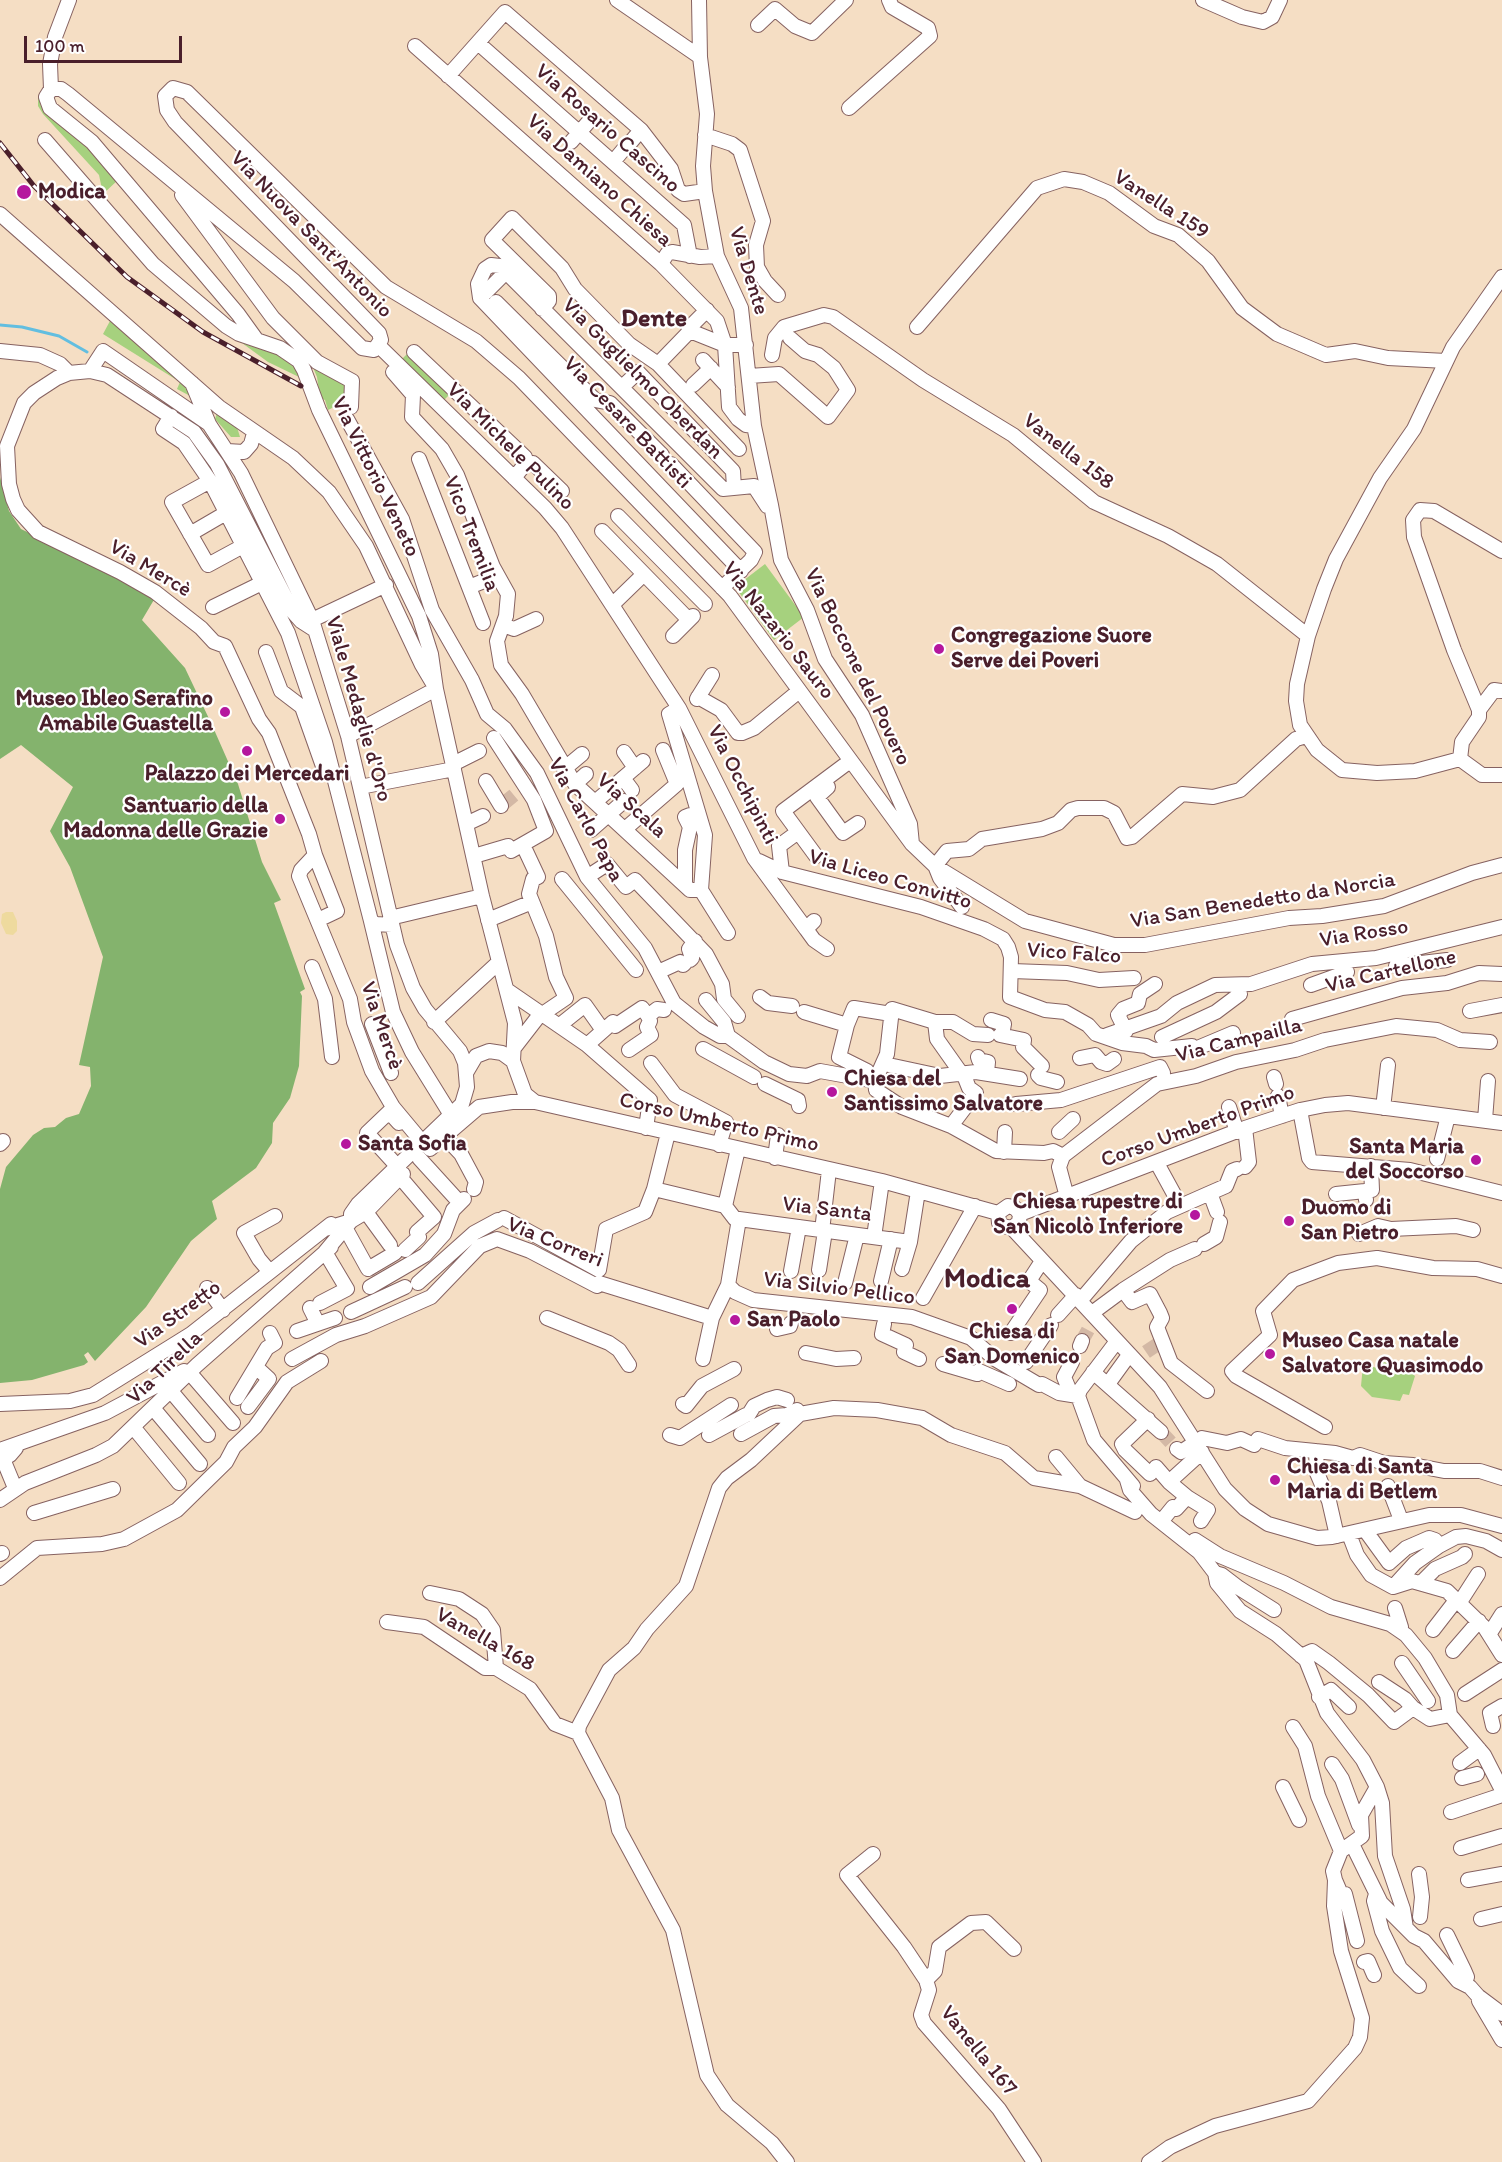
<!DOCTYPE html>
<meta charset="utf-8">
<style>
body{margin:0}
#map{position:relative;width:1502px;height:2162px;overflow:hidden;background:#f5dec4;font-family:Itim,sans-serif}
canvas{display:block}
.scale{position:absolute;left:24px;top:36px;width:158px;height:27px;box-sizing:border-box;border:3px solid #4a1f2b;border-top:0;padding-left:8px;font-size:18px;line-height:21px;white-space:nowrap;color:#4a1f2b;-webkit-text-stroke:4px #fff;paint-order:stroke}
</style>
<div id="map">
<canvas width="1502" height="2162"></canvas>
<div class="scale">100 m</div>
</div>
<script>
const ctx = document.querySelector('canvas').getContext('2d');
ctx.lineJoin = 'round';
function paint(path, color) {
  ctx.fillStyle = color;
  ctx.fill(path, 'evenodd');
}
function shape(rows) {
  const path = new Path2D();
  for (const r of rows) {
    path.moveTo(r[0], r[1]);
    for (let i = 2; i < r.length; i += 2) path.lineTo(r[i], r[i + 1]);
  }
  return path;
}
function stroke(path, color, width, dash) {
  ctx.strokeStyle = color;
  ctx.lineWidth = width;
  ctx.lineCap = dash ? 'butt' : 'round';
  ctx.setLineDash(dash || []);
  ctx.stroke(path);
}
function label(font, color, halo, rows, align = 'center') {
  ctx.font = font + ' Itim,sans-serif';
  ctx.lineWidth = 4.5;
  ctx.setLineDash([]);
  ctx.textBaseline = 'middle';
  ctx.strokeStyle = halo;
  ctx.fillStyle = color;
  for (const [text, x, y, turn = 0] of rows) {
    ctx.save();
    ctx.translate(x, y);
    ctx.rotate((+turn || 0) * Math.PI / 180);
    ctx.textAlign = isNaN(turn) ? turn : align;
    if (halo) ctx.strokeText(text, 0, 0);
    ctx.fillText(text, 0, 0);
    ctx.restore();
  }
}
paint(shape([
 [38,95,41,106,86,142,118,180,103,194,99,175,43,114,38,106],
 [110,321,195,393,192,397,177,389,180,382,103,334],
 [286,336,346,379,347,408,334,407,328,410,325,400,320,398,317,377,312,365,292,344,284,340],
 [242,343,278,355,294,367,299,377,268,362],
 [408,353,451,393,442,402,400,361],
 [217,413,236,424,240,437,231,437,215,419],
 [765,564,804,617,774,640,735,587],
 [1379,1361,1404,1367,1415,1376,1409,1395,1403,1394,1400,1401,1372,1397,1361,1386,1363,1365,1378,1368]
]), '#a6d17e');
paint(shape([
 [0,477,9,511,21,529,120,577,155,598,142,620,185,668,212,725,238,784,262,862,281,900,274,903,305,989,300,992,302,996,299,1066,290,1098,273,1123,272,1143,256,1168,212,1201,217,1219,191,1241,146,1307,95,1361,88,1352,84,1355,88,1362,84,1365,32,1380,0,1383,0,1189,6,1167,33,1135,44,1128,55,1127,66,1118,79,1114,91,1086,90,1067,79,1065,103,957,70,867,50,831,73,787,21,745,0,759]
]), '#84b36d');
paint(shape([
 [6,912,13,912,17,921,17,931,13,935,6,934,1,923,2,914]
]), '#eeda9e');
stroke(shape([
 [0,325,22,327,59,336,87,352]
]), '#62bee0', 3);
stroke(shape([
 [503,804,519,791],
 [1082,1341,1088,1330],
 [1146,1352,1161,1342],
 [1161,1432,1177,1449]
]), '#d3b8a5', 14, [14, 7]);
const minor = shape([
 [617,0,700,57],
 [699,0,700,57,707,114,703,166,705,191,717,256,741,308,754,426,771,505,767,506,754,486,723,489,500,266,491,265,485,269,478,284,480,298,741,571],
 [1203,0,1242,17,1263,22,1272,17,1280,0],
 [758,25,775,9,795,26,812,33,846,0],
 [478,43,684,225,690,256],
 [415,46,661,264,717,321,725,345,746,345],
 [448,76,505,12,641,130,671,169,678,190,684,194,705,191],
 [51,89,50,64,55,37,69,0],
 [849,108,930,36,928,28,892,7,889,0],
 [705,135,732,144,740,150,763,221,756,245,757,267,765,281,778,295],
 [45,140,153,264,226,326,239,334,280,348,299,361,304,370,319,410,419,616,431,654,436,689,482,896,515,1023,513,1061],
 [571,142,591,119],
 [630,143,641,130],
 [613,162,623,150],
 [182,195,273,318,317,362,352,381,351,407],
 [0,214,219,407,293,458,329,492,366,546,422,665,435,687],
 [661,264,667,254,672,252,700,257,717,256],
 [1502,277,1453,347,1414,429,1380,478,1336,559,1324,589,1308,636,1297,684,1296,701,1300,725,1317,750,1342,770,1377,773,1415,771,1460,759,1462,742,1479,717,1479,710,1454,650,1414,537,1413,520,1420,510,1434,511,1502,551],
 [480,298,506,272],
 [496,302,595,400,610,403,662,455],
 [542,309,549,301,549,296,492,240,512,218,562,268,575,289,629,344,658,364,739,449],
 [917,327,1037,188,1064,179,1083,182,1109,193,1154,226,1178,235,1208,261,1242,308,1277,334,1326,355,1355,351,1388,358,1446,361],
 [688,333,689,328,707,310],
 [256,339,238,314,92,142,50,108,46,97,51,89,61,89,68,94,294,281,362,348,374,350,381,340,379,333,175,122,167,110,165,96,173,88,187,92,386,287,476,341,519,378,730,596,912,844,935,866,1025,921,1114,945,1145,945,1289,918,1322,916,1384,906,1472,873,1502,865],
 [379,346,545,508,562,528,679,708,754,858,806,929,814,921],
 [0,351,40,355,60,364,69,373],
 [414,352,525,457,526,463,514,478],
 [772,355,775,338,784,327,824,315,833,317,923,380,1013,435,1094,502,1168,536,1217,564,1308,636],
 [703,360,728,387],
 [658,364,688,333,695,333,725,345,729,407,738,419,746,425,754,426],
 [90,371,107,375,194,432,217,464,293,612,301,621,315,630],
 [393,372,413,395,412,417,442,449,457,475,493,567,508,594,506,616,497,641,501,665,522,694,575,784,690,890,701,890],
 [749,376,779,374,828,417,848,390,834,368,818,355,805,351,790,338],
 [192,383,209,424,241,473,312,620,348,736,397,945,413,988,425,1009,460,1051,465,1063,467,1087,462,1104,358,1204,351,1214,351,1221,325,1252],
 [693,385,711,368],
 [622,387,638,372,733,471,734,488],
 [171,416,163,429,184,443,210,481,288,633,325,742,371,921,376,924,392,925],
 [347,419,402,519,432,610,472,680,487,714,505,729,537,773,587,877,645,948,674,1003,704,1027,720,1036,728,1036,764,1062,789,1074,807,1076,820,1071,875,1081,876,1090,902,1107,951,1126,996,1151,1044,1153,1053,1151,1063,1156],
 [209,424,103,351,90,371,69,373,57,378,34,393,24,403,7,446,9,484,13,499,18,510,38,532,120,572,155,592,201,628,214,642,225,646,259,719,269,733,309,834,315,855,301,870,299,876,350,999,354,1022,372,1071,393,1107,423,1143],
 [227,451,244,452,251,444,254,433],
 [419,459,483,623],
 [533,463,562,491],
 [671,464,755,552,751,560,722,588],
 [210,481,172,502,208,565,243,546],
 [771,505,781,560,807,610,825,659,862,715,910,824,912,844],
 [618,516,705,604],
 [602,531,689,620],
 [190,534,226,513],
 [469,587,484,581],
 [612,605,644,574],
 [213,607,262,583],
 [312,620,386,585],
 [503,625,514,629,536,619],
 [673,636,693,616],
 [266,652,281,691,302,707,325,772],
 [698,697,721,710,738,733,742,733,754,728,799,691],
 [697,699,712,675],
 [679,708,669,714,705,835,701,890],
 [1479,710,1494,690,1502,691],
 [348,736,436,689],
 [624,752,635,768],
 [1460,759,1482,775,1502,775],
 [453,764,479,751],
 [564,769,582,754],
 [623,778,632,790],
 [486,781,501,806],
 [575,784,586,774],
 [360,787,454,769],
 [828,787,817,797,843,833,858,823],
 [595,802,643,761],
 [466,824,483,816],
 [625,829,677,784,663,750],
 [591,830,624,801],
 [315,855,337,911,318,920],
 [474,856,508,846,511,851,546,831,534,800,494,738],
 [816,856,783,811,850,761],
 [759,861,782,872,921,907,984,929,1003,939,1008,947,1011,957,1010,997,1045,1010,1065,1012,1088,1025,1096,1034,1122,1043,1146,1046,1154,1050,1192,1046,1195,1049,1233,1033],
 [935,866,947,851,969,849,982,839,1042,829,1058,823,1071,810,1078,808,1104,808,1114,813,1127,838,1132,837,1182,794,1213,797,1240,790,1296,739,1306,736],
 [936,868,940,878,962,907],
 [782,872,779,846,798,832],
 [587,877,607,864,626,887,635,880,706,954,722,984,724,999,738,1016],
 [562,879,636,970],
 [685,885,685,850,690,827,685,817,690,815],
 [701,890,728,933],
 [390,918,482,896],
 [488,920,532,902],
 [371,921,393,1012,412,1052,451,1115],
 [806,929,814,940,827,949],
 [690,960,692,958,689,949,695,941],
 [1396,966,1447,960],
 [312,967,325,999,332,1057],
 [1012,971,1067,973,1099,980,1134,978],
 [658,972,680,962,683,965,685,963],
 [1311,985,1347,972],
 [507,990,587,1045,650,1100,646,1128],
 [760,997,768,1003,792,1006],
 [706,1000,724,1022,728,1036],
 [1470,1011,1502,1005],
 [804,1012,847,1025,839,1057,867,1071,875,1081,887,1054,892,1009,935,1022,953,1022,973,1034,988,1035],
 [1292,1019,1402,988,1447,983,1479,973,1502,974],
 [991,1020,1004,1024,1002,1035],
 [434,1022,499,962],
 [935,1022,937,1039,961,1073],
 [372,1024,391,1073],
 [560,1025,585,1005,602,1029],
 [847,1025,854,1008,891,1014],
 [1126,1031,1118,1015,1123,1009,1138,1003,1140,994,1155,984],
 [1000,1035,1024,1040,1023,1047,1042,1066],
 [1107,1035,1161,1016,1177,1003,1215,985,1251,984,1312,964,1376,958,1502,927],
 [1162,1037,1216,1012,1240,994],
 [587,1045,613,1022,615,1026,642,1008,648,1016,657,1009,664,1010],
 [514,1048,538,1017,566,998,556,977,546,936,529,894,533,879,538,877,523,845],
 [703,1049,754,1077],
 [629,1050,651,1035,647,1027,650,1021,648,1016],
 [978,1057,979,1060,988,1062,987,1073],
 [1080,1058,1095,1055,1101,1062,1107,1064,1114,1059],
 [651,1063,675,1095,726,1122,719,1145],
 [884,1064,940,1076,976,1072,1020,1079],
 [466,1073,476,1056,489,1051,502,1053,513,1061,525,1094,535,1102],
 [1038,1075,1041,1078,1057,1082],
 [1274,1077,1276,1084],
 [765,1084,798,1100,799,1106],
 [1278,1096,1282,1116],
 [1016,1104,1061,1100,1160,1067,1163,1073],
 [1229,1107,1237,1132],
 [1383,1108,1388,1065],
 [1300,1110,1309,1158,1312,1162,1410,1170,1502,1193],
 [1485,1120,1488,1081],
 [951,1126,976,1093,969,1088,963,1073],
 [1059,1132,1073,1119],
 [668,1133,654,1189,725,1206,735,1219,739,1219,728,1285,712,1318,703,1359],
 [444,1136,461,1154,476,1182,474,1189],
 [0,1144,3,1141],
 [430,1149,479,1107,512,1102,535,1102,882,1181,998,1213],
 [1004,1152,1005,1132],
 [419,1158,460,1203],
 [775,1158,778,1135],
 [1437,1159,1448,1116],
 [1157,1163,1180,1205],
 [398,1167,367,1133,389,1112,399,1123],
 [1245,1167,1249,1162,1245,1128],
 [400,1177,434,1217,417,1232,419,1237,405,1250],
 [1210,1193,1226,1186,1232,1171,1237,1169],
 [1336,1194,1365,1191],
 [1067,1197,1059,1167,1063,1156,1157,1084,1196,1076,1236,1062,1295,1050,1325,1040,1396,1026,1437,1030,1460,1040,1490,1042],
 [1366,1200,1365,1191,1372,1190,1371,1166],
 [725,1206,738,1149],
 [366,1212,390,1245],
 [1020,1214,1245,1128,1300,1110,1325,1105,1348,1103,1502,1123],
 [504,1218,599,1270,606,1229,645,1212,654,1189],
 [739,1219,910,1242],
 [1012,1228,1019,1222,1020,1214,1015,1208,1008,1206,998,1213,999,1223,1003,1226,1012,1228,1160,1387,1225,1489,1245,1509,1268,1524,1317,1538,1332,1537,1429,1515,1461,1515,1502,1526],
 [325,1229,351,1221,366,1212,403,1174],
 [347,1231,368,1269,395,1253],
 [822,1231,829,1170],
 [1359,1234,1378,1226,1391,1229,1456,1226,1473,1230],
 [874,1237,882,1181],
 [1204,1244,1216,1237,1220,1222],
 [902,1269,910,1242,918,1191],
 [819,1270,825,1231],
 [791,1271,799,1227],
 [270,1272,259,1259,244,1233,275,1216],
 [881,1281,891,1239],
 [418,1283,474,1233,498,1220],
 [845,1283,857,1235],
 [728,1285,735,1292,753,1300,912,1317,971,1338,995,1359,1039,1385,1042,1384,1059,1393,1078,1396],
 [370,1287,425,1255,444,1234,453,1210,464,1199],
 [207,1288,223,1310],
 [1123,1290,1170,1260,1195,1249],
 [923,1298,975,1206],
 [1080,1301,1131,1241,1167,1212,1210,1193,1217,1212],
 [320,1303,347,1289,325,1252],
 [310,1308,317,1322],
 [351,1312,405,1287],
 [1092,1313,1123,1290,1132,1302,1150,1294,1160,1313,1162,1318,1157,1327,1171,1363,1207,1391],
 [1058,1315,1076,1295],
 [547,1318,609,1343,619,1350,629,1365],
 [884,1324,882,1334,906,1345,904,1352,919,1359],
 [777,1329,790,1326,791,1323],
 [297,1331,335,1318],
 [1011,1333,1040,1290,1029,1281,1042,1261],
 [1117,1341,1080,1390,1078,1396,1094,1440,1133,1486],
 [1080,1346,1082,1341],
 [806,1353,836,1359,854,1358],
 [292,1359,336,1335,365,1326,431,1297,480,1246,497,1239,530,1251,597,1286,599,1283,712,1318],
 [1026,1362,1051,1325],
 [943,1364,977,1374,979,1371,1009,1384],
 [189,1372,233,1423],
 [1093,1372,1161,1432],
 [1108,1384,1129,1355],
 [170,1390,208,1435],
 [1071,1394,1064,1377,1072,1362],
 [237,1398,267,1348,275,1343,270,1333],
 [0,1404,70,1401,93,1395,191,1334,331,1224],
 [683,1404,686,1406,702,1386,734,1369],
 [248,1407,269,1379,256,1367],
 [153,1408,200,1464],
 [749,1414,754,1406,767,1400,777,1397,787,1400],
 [1148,1419,1122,1444,1125,1450,1150,1474],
 [1325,1427,1236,1376,1232,1371,1270,1335,1263,1311,1293,1280,1338,1263,1377,1258,1433,1268,1477,1269,1502,1276],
 [134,1428,179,1483],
 [741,1434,774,1416,787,1415,797,1410,799,1413],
 [670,1435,680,1438,731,1405],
 [709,1435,746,1415],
 [1177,1449,1181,1452,1202,1438,1227,1443,1241,1439,1254,1445,1258,1439,1285,1448,1335,1453,1353,1458,1360,1455,1384,1463,1413,1465,1444,1471,1480,1471,1502,1478],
 [0,1450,105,1413,184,1371],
 [1316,1451,1317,1473,1329,1501,1337,1536],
 [1056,1457,1080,1486,1135,1512],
 [1156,1467,1169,1482],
 [1127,1480,1130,1490,1151,1514,1199,1552,1215,1573,1217,1583,1240,1611,1276,1634,1306,1660,1327,1713,1363,1760,1377,1787,1361,1815,1362,1836,1341,1851,1333,1871,1335,1880,1334,1906,1341,1951,1362,2018,1360,2037,1355,2048,1308,2101,1215,2126,1170,2147,1149,2162],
 [1388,1486,1401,1520],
 [15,1488,3,1459,10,1455,16,1448],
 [1187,1497,1208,1510,1201,1521],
 [0,1500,25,1483,96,1455,113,1446,197,1365,331,1247],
 [34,1513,113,1489],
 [1164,1518,1173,1507,1176,1509,1187,1497,1169,1482,1202,1452],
 [1365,1530,1389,1563,1406,1548,1429,1538,1435,1540,1439,1546,1415,1563,1394,1586],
 [1349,1534,1357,1555,1371,1575,1393,1587,1412,1581,1447,1591,1485,1628,1502,1655],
 [1195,1540,1220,1556,1284,1583,1331,1607,1390,1624,1406,1635,1425,1658,1447,1695,1450,1715,1484,1755,1502,1790],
 [1439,1546,1456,1537,1466,1536,1486,1541,1502,1550],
 [0,1554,2,1553],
 [1215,1573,1222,1575,1239,1588,1274,1610],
 [0,1578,37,1548,102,1544,124,1539,177,1510,226,1462,234,1447,255,1427,287,1382,321,1361],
 [1422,1582,1435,1569,1462,1557,1465,1554],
 [430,1593,459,1599,482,1614,493,1630,496,1668],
 [1460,1602,1478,1574],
 [1395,1608,1401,1627],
 [387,1622,424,1627,485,1668,496,1668,530,1689,555,1724,578,1733],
 [1433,1630,1457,1599],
 [1490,1633,1502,1614],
 [1453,1651,1479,1621],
 [1301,1656,1312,1651,1329,1663,1368,1695,1394,1722,1413,1708,1430,1719,1450,1715],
 [1402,1663,1428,1701],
 [1379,1682,1405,1699,1413,1708],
 [1465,1694,1502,1670],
 [1319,1697,1331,1690,1349,1707],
 [1493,1726,1490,1713,1502,1706],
 [1293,1727,1305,1746,1318,1796,1341,1851],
 [1460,1763,1479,1749],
 [1332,1764,1342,1779,1359,1825],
 [1462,1778,1477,1774],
 [1283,1787,1299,1820],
 [1377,1787,1382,1803,1385,1856,1403,1909,1406,1928],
 [1451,1812,1502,1795],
 [1352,1844,1381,1903,1414,1936,1424,1941,1458,1981,1470,1987,1478,1996,1502,2014],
 [1461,1848,1502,1836],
 [873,1854,847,1875,904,1947,926,1980,929,1990,921,2015,924,2023,999,2109,1034,2162],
 [1419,1874,1422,1897,1420,1917],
 [1335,1880,1341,1894,1345,1894,1357,1941],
 [1468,1880,1502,1874],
 [1376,1894,1374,1901,1382,1931,1400,1968,1419,1986],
 [1481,1919,1502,1914],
 [1447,1935,1464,1970,1467,1977,1464,1983],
 [1364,1962,1368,1961,1374,1975],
 [926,1980,935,1971,939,1947,971,1923,986,1922,1014,1949],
 [1479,2001,1502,2040],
 [787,2162,772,2143,727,2105,707,2075,673,1930,619,1830,612,1798,578,1733,579,1726,609,1670,634,1648,647,1629,686,1586,719,1488,727,1478,751,1460,800,1414,834,1408,877,1410,922,1418,951,1435,1005,1453,1034,1478,1080,1486]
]);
stroke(minor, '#866261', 16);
stroke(minor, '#fff', 14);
const rail = shape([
 [0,143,34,186,127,277,203,332,301,386]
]);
stroke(rail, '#4a1f2b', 5);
stroke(rail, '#fff', 3, [9]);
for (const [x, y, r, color] of [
 [24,192,8,"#b5179e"],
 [939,649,6,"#b5179e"],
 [225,712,6,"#b5179e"],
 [247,751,6,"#b5179e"],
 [280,819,6,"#b5179e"],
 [832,1092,6,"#b5179e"],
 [346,1144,6,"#b5179e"],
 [1476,1160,6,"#b5179e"],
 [1195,1215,6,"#b5179e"],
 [1289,1221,6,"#b5179e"],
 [1012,1309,6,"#b5179e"],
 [735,1320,6,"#b5179e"],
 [1270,1354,6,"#b5179e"],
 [1275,1480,6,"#b5179e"]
]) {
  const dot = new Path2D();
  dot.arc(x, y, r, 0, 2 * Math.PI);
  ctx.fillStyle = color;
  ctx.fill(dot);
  stroke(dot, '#fff', 2);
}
label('22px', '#4a1f2b', '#fff', [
 ["Via Rosario Cascino",607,129,41],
 ["Via Damiano Chiesa",599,181,42],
 ["Vanella 159",1161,205,33],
 ["Via Nuova Sant'Antonio",311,235,46],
 ["Via Dente",748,271,73],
 ["Via Guglielmo Oberdan",642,379,45],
 ["Via Cesare Battisti",627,423,46],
 ["Via Michele Pulino",510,447,45],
 ["Vanella 158",1068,452,38],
 ["Via Vittorio Veneto",375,477,64],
 ["Vico Tremilia",471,534,69],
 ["Via Mercè",150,569,31],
 ["Via Nazario Sauro",778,631,52],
 ["Via Boccone del Povero",857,667,64],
 ["Viale Medaglie d'Oro",358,709,74],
 ["Via Occhipinti",742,785,63],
 ["Via Scala",631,806,42],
 ["Via Carlo Papa",585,820,62],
 ["Via Liceo Convitto",890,880,16],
 ["Via San Benedetto da Norcia",1263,901,-9],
 ["Via Rosso",1364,934,-9],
 ["Vico Falco",1074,954,4],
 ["Via Cartellone",1391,972,-13],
 ["Via Mercè",381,1026,71],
 ["Via Campailla",1239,1041,-14],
 ["Corso Umberto Primo",719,1123,13],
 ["Corso Umberto Primo",1198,1127,-20],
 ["Via Santa",827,1210,7],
 ["Via Correri",555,1243,22],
 ["Via Silvio Pellico",839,1289,7],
 ["Via Stretto",178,1315,-36],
 ["Via Tirella",165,1368,-44],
 ["Vanella 168",485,1640,29],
 ["Vanella 167",978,2051,51]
]);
label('bold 22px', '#4a1f2b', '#fff', [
 ["Modica",38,192],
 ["Congregazione Suore",951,636],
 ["Serve dei Poveri",951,661],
 ["Museo Ibleo Serafino",213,699,"right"],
 ["Amabile Guastella",213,724,"right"],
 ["Palazzo dei Mercedari",247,774,"center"],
 ["Santuario della",268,806,"right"],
 ["Madonna delle Grazie",268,831,"right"],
 ["Chiesa del",844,1079],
 ["Santissimo Salvatore",844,1104],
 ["Santa Sofia",358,1144],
 ["Santa Maria",1464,1147,"right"],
 ["del Soccorso",1464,1172,"right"],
 ["Chiesa rupestre di",1183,1202,"right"],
 ["San Nicolò Inferiore",1183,1227,"right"],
 ["Duomo di",1301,1208],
 ["San Pietro",1301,1233],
 ["San Paolo",747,1320],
 ["Chiesa di",1012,1332,"center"],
 ["San Domenico",1012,1357,"center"],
 ["Museo Casa natale",1282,1341],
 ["Salvatore Quasimodo",1282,1366],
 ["Chiesa di Santa",1287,1467],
 ["Maria di Betlem",1287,1492]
], 'left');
label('bold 26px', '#4a1f2b', '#fff', [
 ["Dente",654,319]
]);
label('bold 28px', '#4a1f2b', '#fff', [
 ["Modica",987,1280]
]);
</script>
